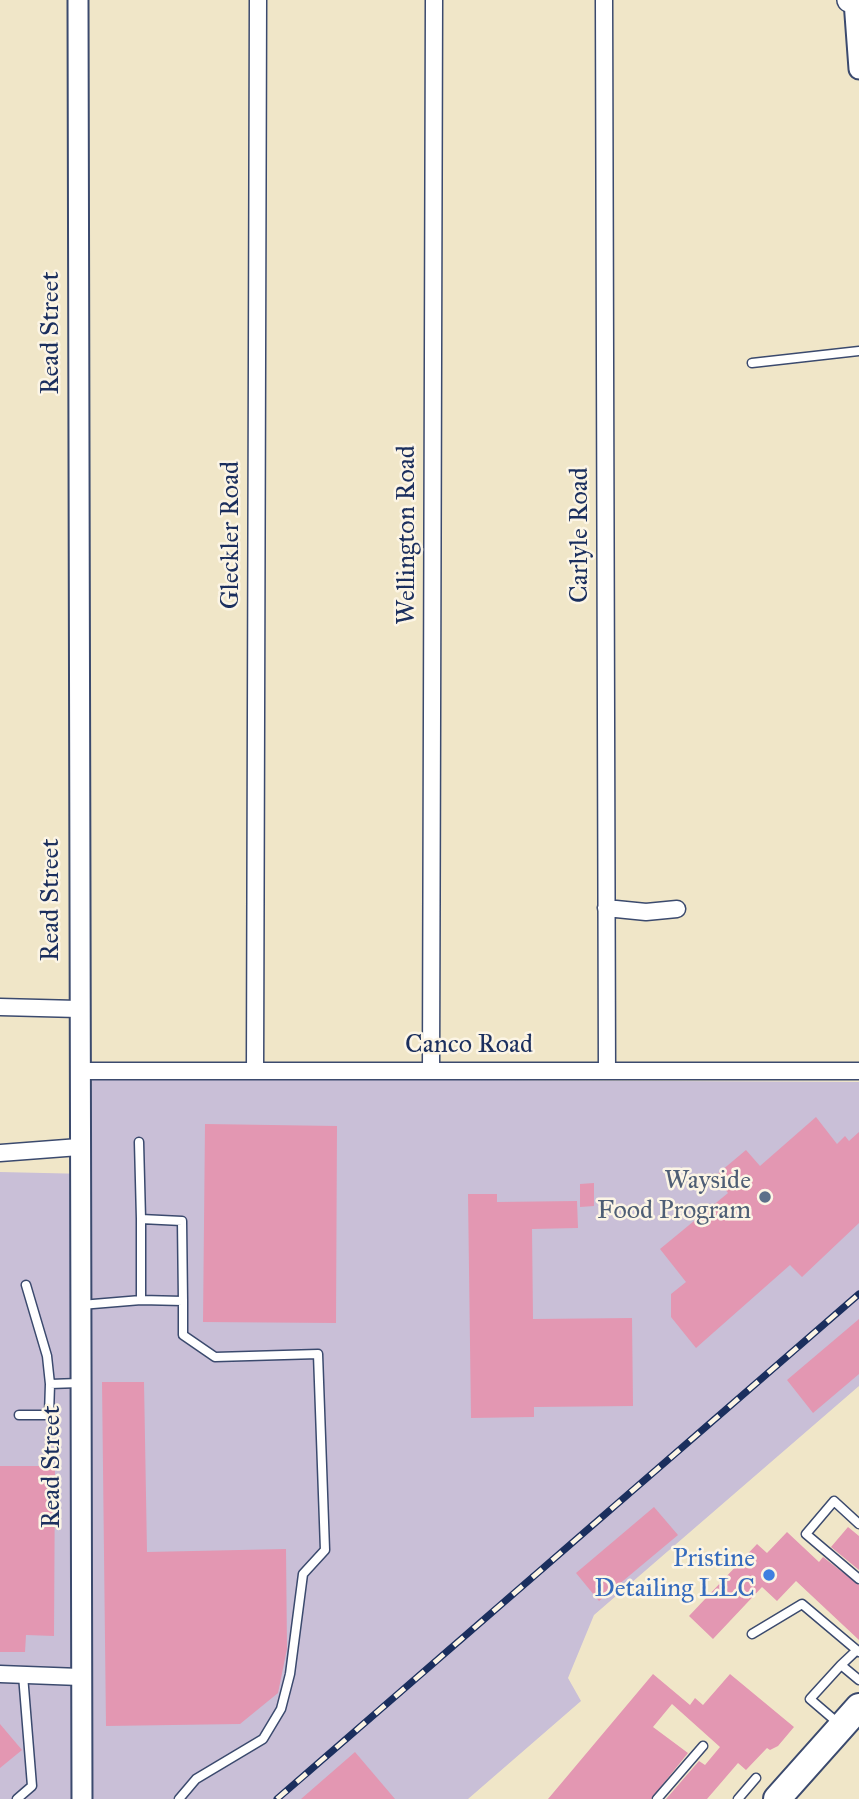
<!DOCTYPE html>
<style>
body{margin:0}
canvas{display:block;background:#f0e6c8}
</style>
<canvas width="859" height="1799"></canvas>
<script>
const ctx = document.querySelector('canvas').getContext('2d');
ctx.lineJoin = 'round';
function paint(path, color) {
  ctx.fillStyle = color;
  ctx.fill(path, 'evenodd');
}
function shape(rows) {
  const path = new Path2D();
  for (const r of rows) {
    path.moveTo(r[0], r[1]);
    for (let i = 2; i < r.length; i += 2) path.lineTo(r[i], r[i + 1]);
  }
  return path;
}
function stroke(path, color, width, dash) {
  ctx.strokeStyle = color;
  ctx.lineWidth = width;
  ctx.lineCap = dash ? 'butt' : 'round';
  ctx.setLineDash(dash || []);
  ctx.stroke(path);
}
function label(font, color, halo, rows, align = 'center') {
  ctx.font = font + ' "IM FELL Great Primer",serif';
  ctx.lineWidth = 5;
  ctx.setLineDash([]);
  ctx.textBaseline = 'middle';
  ctx.strokeStyle = halo;
  ctx.fillStyle = color;
  for (const [text, x, y, turn = 0] of rows) {
    ctx.save();
    ctx.translate(x, y);
    ctx.rotate((+turn || 0) * Math.PI / 180);
    ctx.textAlign = isNaN(turn) ? turn : align;
    if (halo) ctx.strokeText(text, 0, 0);
    ctx.fillText(text, 0, 0);
    ctx.restore();
  }
}
paint(shape([
 [92,1078,859,1082,859,1386,594,1615,568,1678,581,1701,468,1799,0,1799,0,1172,88,1174]
]), '#c9bfd7');
paint(shape([
 [816,1117,837,1144,845,1136,849,1141,859,1132,859,1223,802,1277,790,1265,696,1348,671,1317,671,1294,686,1282,660,1249,728,1193,715,1176,746,1150,760,1166],
 [205,1124,337,1126,336,1323,203,1322],
 [594,1183,594,1206,580,1207,580,1184],
 [468,1194,497,1194,497,1202,577,1201,578,1228,532,1229,533,1319,632,1318,633,1406,534,1407,534,1417,471,1418],
 [859,1319,859,1374,813,1413,787,1380],
 [102,1382,144,1382,147,1552,286,1549,287,1649,278,1693,240,1724,106,1726],
 [0,1466,55,1466,54,1636,26,1635,25,1652,0,1652],
 [654,1507,678,1535,599,1601,576,1573],
 [848,1527,859,1536,859,1570,831,1547],
 [787,1532,819,1562,823,1557,859,1585,859,1640,796,1581,777,1601,762,1587,713,1639,689,1616,757,1544,767,1553],
 [653,1674,690,1705,695,1698,703,1705,730,1674,794,1727,778,1746,770,1750,767,1748,746,1770,738,1763,707,1799,666,1799,699,1761,705,1765,720,1747,672,1704,653,1727,688,1753,651,1799,548,1799],
 [0,1724,22,1750,0,1768],
 [355,1752,395,1799,301,1799]
]), '#e397b2');
const service = shape([
 [752,363,859,351],
 [139,1142,141,1219],
 [26,1285,47,1356,50,1384,79,1383],
 [81,1305,141,1300,183,1301,182,1221,141,1219,141,1300],
 [19,1415,49,1415,50,1384],
 [859,1524,834,1501,806,1534,859,1579],
 [752,1634,802,1604,859,1652],
 [841,1665,857,1650],
 [838,1723,810,1699,841,1665,859,1680],
 [17,1799,32,1786,23,1675],
 [179,1799,196,1779,263,1739,281,1709,290,1674,303,1574,325,1550,318,1354,215,1357,183,1335,183,1301],
 [657,1799,703,1746],
 [738,1799,756,1778]
]);
const minor = shape([
 [604,0,607,1070],
 [606,908,646,912,677,909],
 [0,1007,78,1009],
 [79,1071,859,1071],
 [255,1071,258,0],
 [431,1071,434,0],
 [0,1153,79,1147],
 [0,1674,80,1677]
]);
const tertiary = shape([
 [78,0,82,1799],
 [854,1,859,69]
]);
const secondary = shape([
 [849,0,859,2]
]);
const trunk = shape([
 [777,1799,859,1707]
]);
stroke(service, '#3b4a6e', 11);
stroke(minor, '#3b4a6e', 19);
stroke(tertiary, '#3b4a6e', 23);
stroke(secondary, '#3b4a6e', 26);
stroke(trunk, '#3b4a6e', 30);
stroke(service, '#fff', 8);
stroke(minor, '#fff', 16);
stroke(tertiary, '#fff', 19);
stroke(secondary, '#fff', 23);
stroke(trunk, '#fff', 26);
const rail = shape([
 [277,1799,859,1294]
]);
stroke(rail, '#1b2f5e', 7);
stroke(rail, '#fcf5e5', 4.5, [13]);
for (const [x, y, r, color] of [
 [765,1197,7,"#5c6f8a"],
 [769,1575,7,"#3f7fe0"]
]) {
  const dot = new Path2D();
  dot.arc(x, y, r, 0, 2 * Math.PI);
  ctx.fillStyle = color;
  ctx.fill(dot);
  stroke(dot, '#fcf5e5', 2.5);
}
label('26px', '#1b2f5e', '#fcf5e5', [
 ["Read Street",52,333,-90],
 ["Gleckler Road",232,535,-90],
 ["Wellington Road",408,535,-90],
 ["Carlyle Road",581,535,-90],
 ["Read Street",52,900,-90],
 ["Canco Road",469,1046],
 ["Read Street",53,1467,-90]
]);
label('26px', '#4e5e75', '#fcf5e5', [
 ["Wayside",751,1182],
 ["Food Program",751,1212]
], 'right');
label('26px', '#366cbe', '#fcf5e5', [
 ["Pristine",755,1560],
 ["Detailing LLC",755,1590]
], 'right');
</script>
